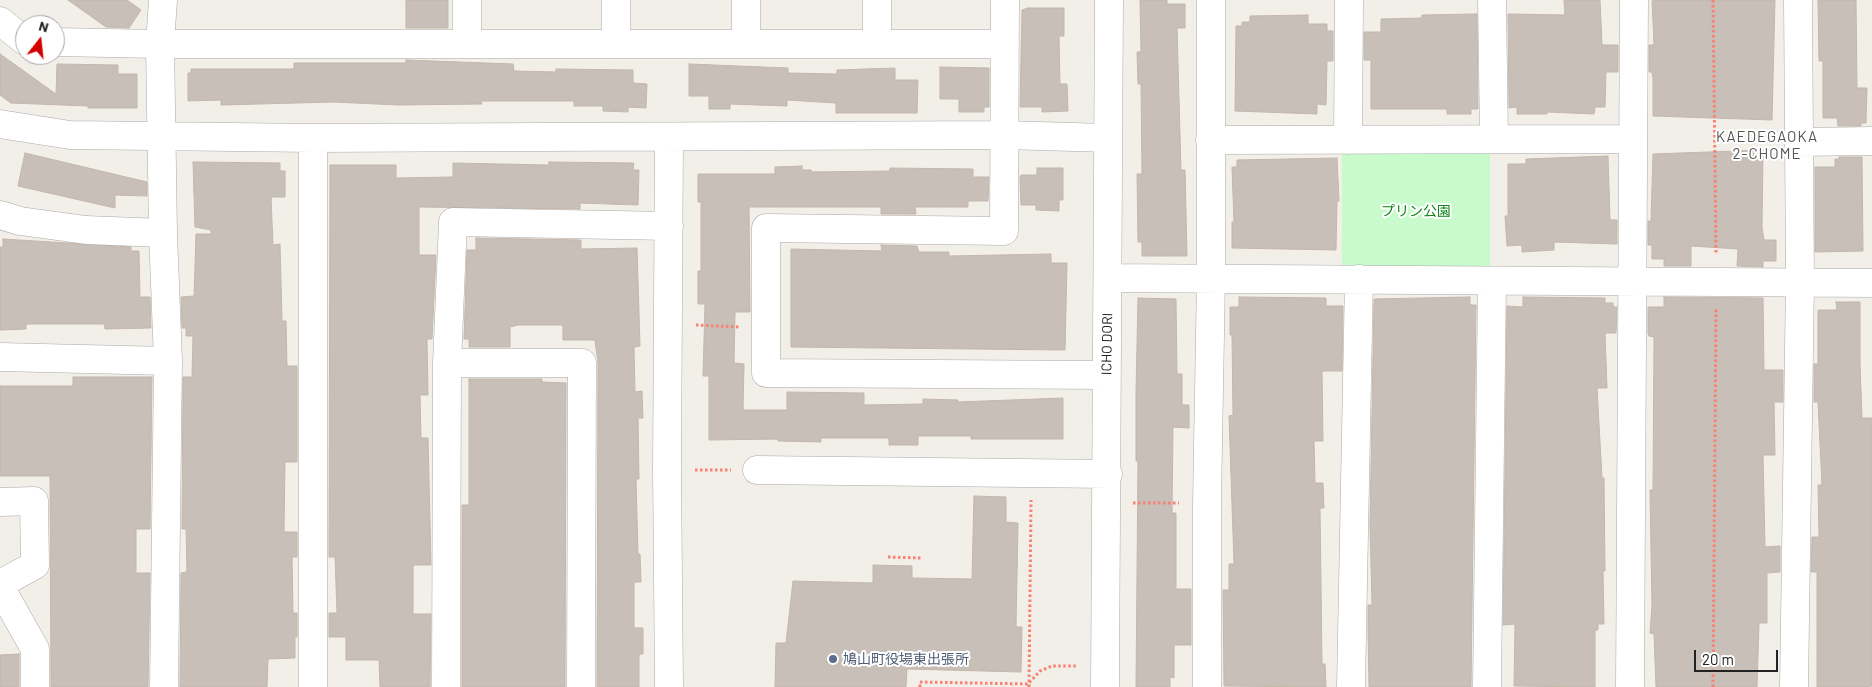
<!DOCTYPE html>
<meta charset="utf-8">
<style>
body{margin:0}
#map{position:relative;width:1872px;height:687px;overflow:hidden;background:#f2efe9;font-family:Barlow,sans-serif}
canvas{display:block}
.north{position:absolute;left:15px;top:15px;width:50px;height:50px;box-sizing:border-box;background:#fff;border:1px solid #a7a7a7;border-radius:50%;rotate:16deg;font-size:14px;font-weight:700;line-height:20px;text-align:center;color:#222}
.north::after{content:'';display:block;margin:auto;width:18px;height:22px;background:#d40000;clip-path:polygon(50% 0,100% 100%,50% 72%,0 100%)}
.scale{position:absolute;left:1694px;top:650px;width:84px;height:22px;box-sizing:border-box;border:2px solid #222;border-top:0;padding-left:6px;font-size:15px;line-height:18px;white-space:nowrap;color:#222;-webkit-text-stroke:4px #fff;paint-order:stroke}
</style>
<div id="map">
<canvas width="1872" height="687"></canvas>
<div class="north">N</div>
<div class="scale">20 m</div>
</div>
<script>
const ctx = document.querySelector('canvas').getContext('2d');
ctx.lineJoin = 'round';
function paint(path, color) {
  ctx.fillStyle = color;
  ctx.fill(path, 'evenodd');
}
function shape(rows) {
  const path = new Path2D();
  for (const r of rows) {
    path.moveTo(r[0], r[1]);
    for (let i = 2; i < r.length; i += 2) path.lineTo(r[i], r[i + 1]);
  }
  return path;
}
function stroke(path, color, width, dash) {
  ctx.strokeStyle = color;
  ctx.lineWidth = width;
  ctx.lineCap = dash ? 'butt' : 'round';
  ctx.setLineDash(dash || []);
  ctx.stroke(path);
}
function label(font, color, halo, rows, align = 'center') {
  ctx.font = font + ' Barlow,"Noto Sans JP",sans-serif';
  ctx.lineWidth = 4;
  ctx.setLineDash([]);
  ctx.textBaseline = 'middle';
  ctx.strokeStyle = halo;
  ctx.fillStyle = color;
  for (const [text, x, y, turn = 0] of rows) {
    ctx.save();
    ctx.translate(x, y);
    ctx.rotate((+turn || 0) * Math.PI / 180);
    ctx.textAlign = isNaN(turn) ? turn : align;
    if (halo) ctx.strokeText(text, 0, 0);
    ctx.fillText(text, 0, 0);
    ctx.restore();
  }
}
paint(shape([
 [1342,151,1490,151,1490,271,1342,271]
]), '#c8facc');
const building = shape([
 [68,0,127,0,141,10,129,28,106,27,68,0],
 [406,0,448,0,448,28,406,28,406,0],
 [1140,0,1167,0,1167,4,1185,4,1185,28,1177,28,1181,170,1185,170,1187,256,1142,256,1142,242,1138,242,1137,174,1142,174,1141,84,1138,84,1137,52,1141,52,1140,0],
 [1564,0,1600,0,1602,45,1618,45,1618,72,1606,72,1605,107,1595,107,1594,114,1547,112,1547,114,1517,114,1517,107,1509,108,1508,14,1565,15,1564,0],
 [1656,0,1775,0,1772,120,1653,116,1653,78,1652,72,1649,72,1649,45,1654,45,1652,1,1656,0],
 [1818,0,1856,0,1857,88,1867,88,1866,123,1861,123,1861,126,1838,126,1837,118,1823,118,1823,61,1819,61,1818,0],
 [1028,8,1064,8,1064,36,1059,36,1060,84,1067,84,1068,111,1042,112,1042,107,1020,107,1022,10,1028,8],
 [1477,14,1478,109,1471,109,1471,114,1447,114,1447,109,1371,109,1371,60,1364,60,1364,32,1381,32,1381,19,1422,18,1422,15,1477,14],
 [1308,15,1308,24,1327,24,1327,31,1333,31,1333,61,1327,61,1326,105,1317,104,1317,114,1235,111,1236,26,1242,26,1242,22,1250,22,1250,16,1308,15],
 [0,54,56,94,57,64,118,65,118,74,137,74,137,108,88,108,88,106,11,103,0,95,0,54],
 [406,60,513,64,514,71,556,72,556,69,633,70,633,83,647,84,646,108,628,107,628,112,603,111,603,106,574,106,574,101,481,101,482,104,399,105,333,102,221,105,221,100,188,101,188,73,191,73,191,69,294,69,294,63,406,63,406,60],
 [689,64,788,68,788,73,837,74,837,70,895,68,895,80,918,80,917,113,836,113,836,103,787,100,787,106,730,104,730,109,709,109,709,96,689,96,689,64],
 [940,67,989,68,989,107,984,107,984,112,959,112,959,99,940,99,940,67],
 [1763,150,1762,228,1764,240,1776,240,1776,261,1763,261,1763,267,1737,266,1738,249,1691,246,1691,266,1664,266,1664,259,1652,259,1652,245,1648,245,1648,221,1651,221,1653,154,1763,150],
 [25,153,147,182,147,196,115,195,115,208,18,186,25,153],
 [1608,156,1610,220,1617,220,1617,244,1554,242,1554,250,1522,252,1522,245,1507,246,1505,216,1508,216,1508,164,1526,164,1526,159,1608,156],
 [1839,157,1862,157,1863,251,1815,252,1815,167,1835,167,1835,159,1839,159,1839,157],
 [1337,158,1339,201,1337,201,1336,250,1232,248,1232,222,1234,222,1232,167,1237,167,1237,160,1337,158],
 [193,162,280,163,280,171,285,171,285,197,271,197,273,245,280,244,282,321,286,321,287,366,297,366,297,462,285,462,284,532,297,532,297,557,292,557,293,613,297,613,297,637,295,637,295,658,268,659,267,687,180,687,181,573,187,572,186,529,182,529,183,377,192,377,193,336,186,336,186,328,182,328,181,297,194,296,196,234,211,234,211,230,195,227,193,162],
 [549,162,634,163,633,170,639,170,638,205,580,203,580,209,419,207,419,255,436,255,432,339,427,339,428,395,420,395,421,438,428,438,431,565,413,565,413,614,431,614,430,687,380,687,379,660,346,660,346,637,329,637,329,613,337,613,335,557,329,557,330,165,396,165,396,178,453,177,453,163,549,165,549,162],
 [802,166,802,170,811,170,812,172,890,171,890,168,973,169,973,177,989,177,988,201,968,201,968,207,915,207,916,214,881,214,881,207,749,207,750,312,735,312,734,363,744,364,743,410,787,410,787,392,864,393,864,405,923,404,923,399,958,400,958,402,1063,398,1063,439,971,439,971,436,918,436,918,445,889,445,889,438,821,438,821,442,778,441,778,439,709,440,709,376,703,376,705,304,698,304,698,271,701,271,701,202,698,202,698,174,775,174,775,167,802,166],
 [1037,168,1063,168,1063,200,1059,200,1059,211,1036,210,1036,205,1021,205,1020,177,1021,175,1037,175,1037,168],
 [476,238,581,240,581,249,637,248,640,346,634,347,635,392,642,391,643,418,638,418,639,479,636,479,638,554,640,554,641,582,634,582,634,628,643,628,643,654,639,654,639,687,597,687,598,363,595,340,563,340,563,325,518,325,510,327,510,347,469,347,469,339,464,339,467,250,476,250,476,238],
 [3,239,131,247,131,251,139,251,140,297,150,297,151,328,105,329,104,324,26,324,26,329,0,330,0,247,3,247,3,239],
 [881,245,917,246,919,252,949,252,949,256,1051,254,1051,263,1067,263,1065,350,791,347,791,249,882,251,881,245],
 [1239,297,1326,298,1326,306,1343,306,1342,371,1322,371,1323,441,1314,441,1315,483,1323,483,1324,508,1320,508,1322,664,1325,664,1326,687,1224,686,1223,590,1229,590,1229,564,1234,564,1229,416,1233,415,1232,335,1230,335,1230,307,1239,307,1239,297],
 [1470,297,1470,305,1476,305,1471,687,1369,687,1368,628,1368,605,1372,605,1370,523,1374,299,1470,297],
 [1523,297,1605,298,1605,303,1613,303,1613,307,1617,307,1616,333,1605,333,1607,388,1597,388,1602,478,1604,478,1605,571,1603,571,1604,624,1598,624,1598,630,1595,630,1595,687,1514,686,1515,624,1503,625,1507,306,1523,307,1523,297],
 [1664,297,1763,298,1764,370,1783,370,1783,402,1774,402,1775,455,1763,455,1765,547,1780,546,1780,572,1767,573,1767,623,1759,623,1757,687,1656,687,1654,634,1650,633,1652,605,1650,490,1653,490,1654,337,1649,336,1648,333,1648,307,1664,307,1664,297],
 [1138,298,1176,299,1177,374,1182,374,1182,405,1189,405,1189,428,1173,427,1172,513,1176,513,1176,589,1191,589,1191,645,1174,645,1174,678,1170,677,1170,687,1136,687,1138,461,1136,461,1136,392,1138,298],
 [1836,302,1860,302,1860,363,1862,418,1872,418,1872,686,1860,687,1817,687,1817,572,1811,572,1812,537,1819,537,1818,485,1822,485,1818,402,1814,402,1814,364,1818,364,1818,310,1837,310,1836,302],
 [73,377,152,377,150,529,136,529,136,573,150,573,148,687,51,687,50,476,0,476,0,386,73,386,73,377],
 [469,379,542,379,542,382,566,383,565,687,462,687,462,505,469,505,469,379],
 [974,496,1006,497,1006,522,1018,523,1016,627,1022,627,1021,672,907,669,906,687,775,687,776,643,786,643,793,581,873,583,873,565,912,566,912,578,972,579,974,496],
 [19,654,19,687,0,687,0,655,19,654]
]);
paint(building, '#c7bfb8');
stroke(building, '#c4b6ab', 1);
const minor = shape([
 [163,0,160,44,163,233,168,361,164,687],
 [1005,0,1004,231,766,228,766,373,1106,375],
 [1492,0,1494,138],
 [0,21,25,41],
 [55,42,160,44,1005,44],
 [467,44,467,0],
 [616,44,616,0],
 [746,44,746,0],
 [877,44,877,0],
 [0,124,70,135,313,138,1004,135,1108,138],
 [313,138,313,687],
 [669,138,667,470,669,687],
 [1210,140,1633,139],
 [1348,140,1349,0],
 [1799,142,1872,141],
 [0,215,20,221,86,230,163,233],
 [1108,278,1872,283],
 [0,357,168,361],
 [447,363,582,363,581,687],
 [757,470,1108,474],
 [0,502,34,501,35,565,0,584],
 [0,587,35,649,35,687],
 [446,687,447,363,453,222,669,226],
 [1105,687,1109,0],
 [1207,687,1207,503,1211,278,1211,0],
 [1351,687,1359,279],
 [1487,687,1492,281],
 [1630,687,1634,0],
 [1794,687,1800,282,1798,0]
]);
stroke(minor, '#a9a9a9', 29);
stroke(shape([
 [1713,0,1716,254],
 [696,325,740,327],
 [695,470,731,470],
 [1133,503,1179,503],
 [888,557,921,558],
 [920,687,920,682,1028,684,1040,671,1052,666,1078,666],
 [1029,687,1031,500],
 [1713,687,1716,308]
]), '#fa8072', 3, [2.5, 2.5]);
stroke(minor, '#fff', 28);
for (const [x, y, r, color] of [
 [833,659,5,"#5c6f8a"]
]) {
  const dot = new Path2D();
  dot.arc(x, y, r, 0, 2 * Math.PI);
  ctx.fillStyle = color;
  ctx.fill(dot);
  stroke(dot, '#fff', 2);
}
label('14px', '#0c8416', '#fff', [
 ["プリン公園",1416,211]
]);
label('14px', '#222', '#fff', [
 ["ICHO DORI",1107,344,-89]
]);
label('14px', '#4e5e75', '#fff', [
 ["鳩山町役場東出張所",843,659]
], 'left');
ctx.letterSpacing = '1px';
label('15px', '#555', '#fff', [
 ["KAEDEGAOKA",1767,137],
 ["2-CHOME",1767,154]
]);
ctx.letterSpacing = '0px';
</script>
